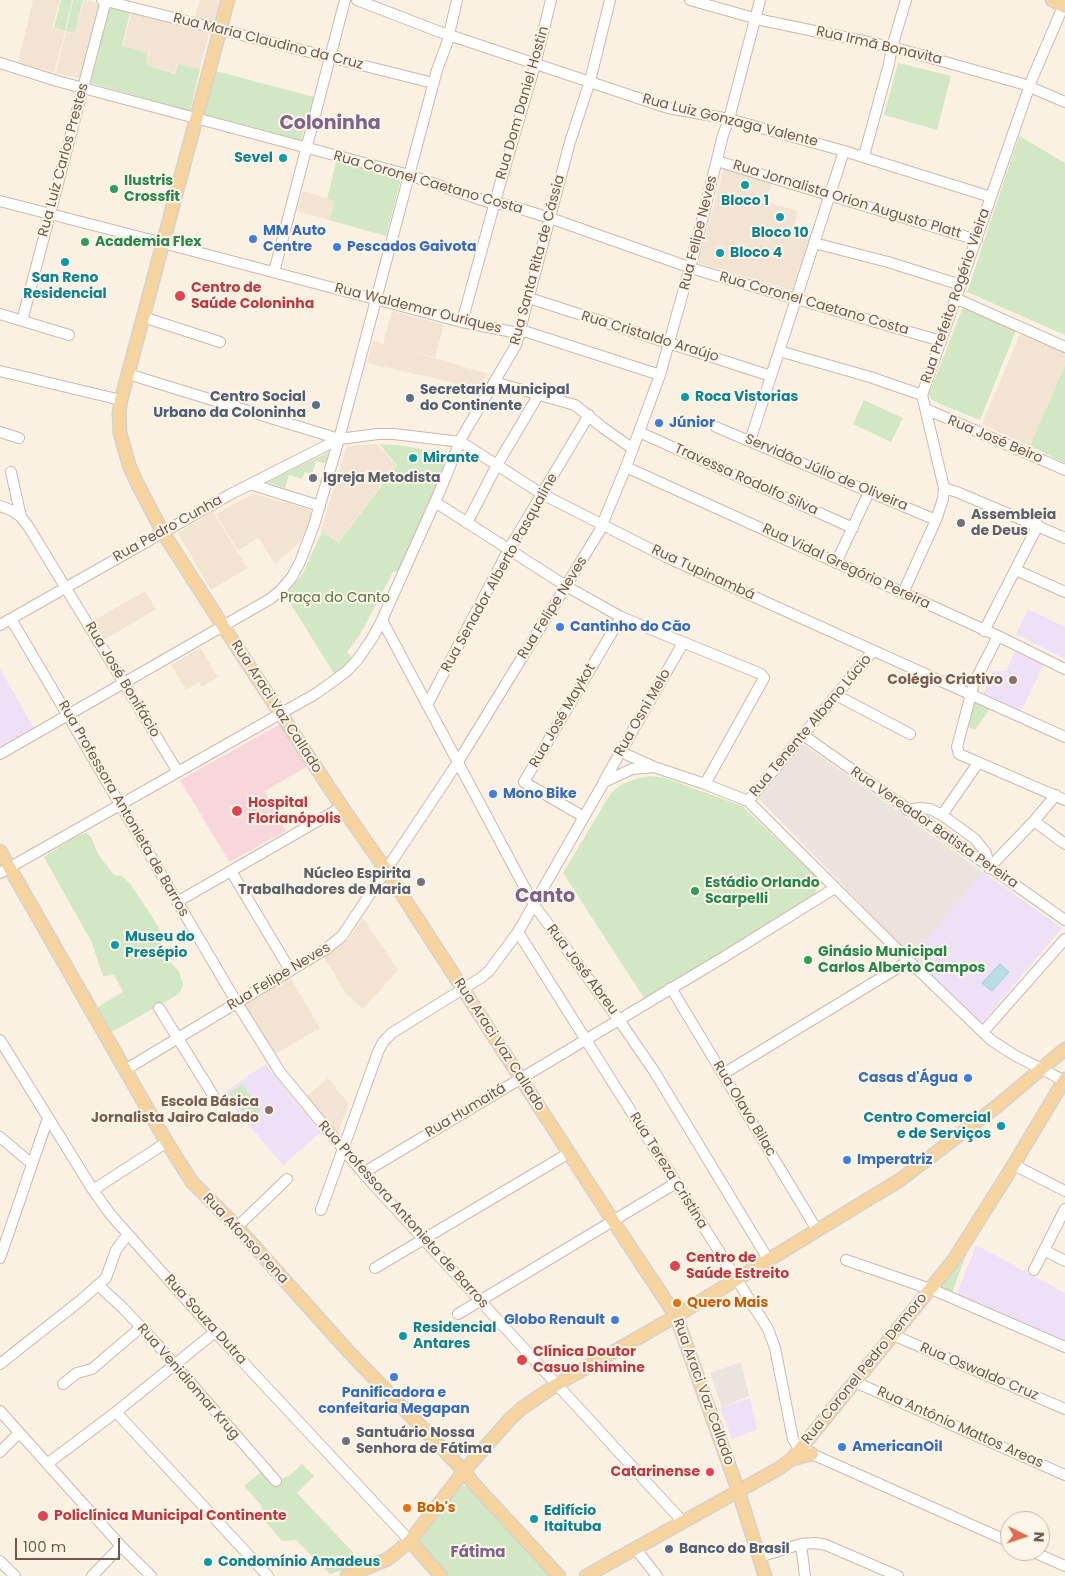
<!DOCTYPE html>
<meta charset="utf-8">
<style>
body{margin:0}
#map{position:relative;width:1065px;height:1576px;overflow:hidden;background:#fbf1e3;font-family:Poppins,sans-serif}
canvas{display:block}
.north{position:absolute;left:1000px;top:1511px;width:50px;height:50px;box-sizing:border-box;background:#fef5e9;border:1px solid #c6b6aa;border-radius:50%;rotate:94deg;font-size:14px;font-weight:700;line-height:20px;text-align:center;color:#71584b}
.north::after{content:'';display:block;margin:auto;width:18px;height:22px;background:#dd6d50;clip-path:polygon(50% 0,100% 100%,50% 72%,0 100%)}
.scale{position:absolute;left:15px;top:1538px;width:105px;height:22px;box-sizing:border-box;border:2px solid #71584b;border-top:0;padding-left:6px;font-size:15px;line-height:18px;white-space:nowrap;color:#71584b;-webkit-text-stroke:4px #fef5e9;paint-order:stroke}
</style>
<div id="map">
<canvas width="1065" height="1576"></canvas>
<div class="north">N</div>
<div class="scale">100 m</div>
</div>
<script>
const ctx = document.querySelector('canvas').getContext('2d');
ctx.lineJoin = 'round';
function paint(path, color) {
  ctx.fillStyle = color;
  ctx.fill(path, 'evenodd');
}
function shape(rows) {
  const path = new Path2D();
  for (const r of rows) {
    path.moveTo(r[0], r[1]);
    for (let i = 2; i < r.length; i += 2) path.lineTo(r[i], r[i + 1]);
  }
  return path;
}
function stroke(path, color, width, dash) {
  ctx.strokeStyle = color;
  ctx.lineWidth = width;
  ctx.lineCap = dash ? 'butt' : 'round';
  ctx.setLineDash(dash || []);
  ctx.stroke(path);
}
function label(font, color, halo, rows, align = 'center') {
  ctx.font = font + ' Poppins,sans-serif';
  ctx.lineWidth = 4;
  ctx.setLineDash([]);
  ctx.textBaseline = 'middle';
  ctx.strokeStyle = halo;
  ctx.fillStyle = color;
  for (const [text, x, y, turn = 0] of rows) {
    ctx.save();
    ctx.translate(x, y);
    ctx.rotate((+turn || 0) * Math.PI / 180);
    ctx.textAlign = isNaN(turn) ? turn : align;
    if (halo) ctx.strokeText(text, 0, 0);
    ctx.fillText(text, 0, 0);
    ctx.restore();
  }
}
paint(shape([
 [33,0,60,0,52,28,65,32,54,72,18,63],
 [84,0,100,4,86,64,77,62,85,64,82,79,56,73,66,32,75,34],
 [200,0,220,0,214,23,195,18],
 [131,13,209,33,200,69,177,64,175,73,146,65,152,42,148,53,123,46],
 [724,169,772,183,766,202,798,211,793,230,811,236,792,290,698,263],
 [303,191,335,201,329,220,297,211],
 [392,311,444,325,435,357,410,351,488,374,477,388,367,363,373,341,383,344],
 [1020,334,1065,352,1065,365,1030,446,982,424],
 [377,444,396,465,339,541,321,531,347,446],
 [253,494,309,509,311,514,306,536,275,564,258,537,238,551,216,514],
 [213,512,247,568,211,590,178,533],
 [145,591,156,609,104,640,93,621],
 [200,648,218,677,202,687,199,682,186,690,171,665],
 [363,918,398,970,363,1009,346,994,323,955,348,940],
 [289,975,320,1028,274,1055,243,1004],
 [328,1078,349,1104,337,1135,306,1097]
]), '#f2e3d2');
paint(shape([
 [803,744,983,872,913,957,758,798],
 [741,1362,749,1396,722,1407,710,1373]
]), '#eae3de');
paint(shape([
 [1028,609,1065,627,1065,659,1016,634],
 [1017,648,1045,662,1021,711,983,695,993,671,1006,671],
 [0,669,34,728,0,747],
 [983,872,1062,928,982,1023,913,957],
 [265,1064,321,1132,283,1165,222,1094],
 [976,1245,1065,1293,1065,1342,957,1294],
 [750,1398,757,1430,732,1439,720,1408]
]), '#eee0f7');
paint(shape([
 [282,723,309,765,265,791,286,831,229,862,180,780]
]), '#f8d7dc');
paint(shape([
 [61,0,72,0,65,31,54,28],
 [73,0,83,0,75,33,66,31],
 [109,6,130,12,122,46,148,53,146,65,175,74,178,64,200,69,190,111,91,83],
 [898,63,951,76,937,130,884,115],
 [216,71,314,97,301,140,204,114],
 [1019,136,1065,163,1065,335,967,292],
 [336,162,401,179,386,236,329,220,335,201,327,199],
 [963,307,1016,330,980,420,938,403,931,399,929,394],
 [1065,365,1065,463,1030,446],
 [864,400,903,418,891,442,853,424],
 [379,444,398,445,449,454,451,456,398,571,393,572,361,633,347,652,353,658,335,675,285,595,302,575,322,532,339,542,397,465],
 [327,453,330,455,327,464,316,461,312,474,305,472,302,479,289,475,285,488,267,482],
 [975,702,990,709,975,730,968,727],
 [650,776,665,778,742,806,815,875,817,887,815,895,805,902,644,998,563,873,611,793,622,784,636,779],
 [86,833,91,837,98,854,114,875,122,876,131,885,153,918,162,934,161,943,171,963,179,971,183,985,179,994,112,1032,98,1007,123,992,114,975,103,976,92,943,44,857,75,837],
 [242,1084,261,1111,248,1120,229,1093],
 [964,1253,966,1255,952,1293,938,1286],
 [302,1464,314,1476,297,1493,364,1564,330,1574,296,1540,282,1541,265,1521,261,1505,244,1486,261,1472,272,1484,290,1475],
 [463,1485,470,1489,544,1570,550,1572,553,1576,447,1576,414,1542]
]), '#d2e7c3');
const water = shape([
 [1000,964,1009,972,992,991,982,983,1000,964]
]);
paint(water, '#b9dde3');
stroke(water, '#a0cdd4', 1);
const minor = shape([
 [102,0,433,83],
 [357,0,440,32,668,108,729,119,844,151,991,197],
 [690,0,761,20,892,47,1023,84,1065,102],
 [0,63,57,81,409,175,491,203,508,205,550,218,697,270,941,341],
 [864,156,889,64,892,47,906,0],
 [717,161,977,240],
 [0,201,163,243,462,322,513,332,527,332,660,375],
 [814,243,888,262,961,285],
 [274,272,345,0],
 [529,298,771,376],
 [955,298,1065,347],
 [0,314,69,335],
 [143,317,220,342],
 [22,321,106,0],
 [462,322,496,198,535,65,551,0],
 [779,351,870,377,922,395],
 [0,371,121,400],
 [128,374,339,439,378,434,394,434,461,442,542,494,666,557,1065,737],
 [494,382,575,405,602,427,633,449],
 [926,409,1065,470],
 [716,427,936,520],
 [0,432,19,438],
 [639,432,853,528],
 [750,441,844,151],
 [626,467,998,636,1065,669],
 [11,472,21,517],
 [250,484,320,506],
 [944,488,957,492,1065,538],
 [435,502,566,586,621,617,761,674,764,678,705,784],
 [0,506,13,511,21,517,28,526,178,772],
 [467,523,497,465,539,394],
 [836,563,869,492],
 [1016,570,1065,592],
 [903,593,936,520,943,499,944,488,922,395,1032,79,1065,2],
 [11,619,237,1003,280,1072,363,1173,683,1522],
 [382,620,534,905,619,1020,654,1071,768,1259],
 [0,625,229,495,339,439],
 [984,631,1038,525],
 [998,636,974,683,957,747,959,754,1065,800],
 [836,695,910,734],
 [427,705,509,549,589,415],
 [803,735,1065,920],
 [621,752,652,766],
 [0,754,270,599,281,590,292,577,300,562,314,525,339,439,437,70,447,43,457,0],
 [604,781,683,643],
 [748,801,873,651],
 [907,810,919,808,930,809,942,815,975,839,986,853,989,868],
 [942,815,978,763],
 [584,817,524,782,621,617],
 [1034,821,1065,844],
 [989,868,1034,821,1056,795],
 [231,871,290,970],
 [0,873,317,693,347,671,359,658,373,637,382,620,439,493,462,437,516,345,570,142,590,81,610,0],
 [177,902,342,807],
 [518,932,768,1329,775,1348,793,1439,796,1444,812,1454,1010,1542],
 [671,988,817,1230],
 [159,1008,213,1095],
 [983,1032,1065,939],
 [0,1040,93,1190,110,1214,215,1332,410,1541],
 [125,1070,326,949,342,936,458,762,599,532,626,467,660,375,694,253,723,135,729,119,760,0],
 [723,1074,909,961],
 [0,1137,32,1164],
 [1014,1165,1065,1191],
 [363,1173,724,957,835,888],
 [93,1190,167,1142],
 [321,1210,378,1052,383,1042,392,1033,482,977,489,971,518,932,604,782,632,769,654,767,705,784,748,801,909,961,991,1040,1014,1055,1065,1081],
 [237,1227,287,1179],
 [1044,1250,1065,1261],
 [0,1258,48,1118],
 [846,1260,936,1291,1065,1347],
 [375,1268,569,1153],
 [1034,1270,1065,1209],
 [98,1285,123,1308,155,1342,276,1481],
 [458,1314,676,1183],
 [893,1335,1065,1409],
 [0,1364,81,1300,106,1278,116,1250,128,1234],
 [855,1382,1065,1475],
 [63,1384,77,1373,92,1369,141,1327],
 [0,1411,121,1546,151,1576],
 [116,1412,268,1576],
 [0,1452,19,1433],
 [47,1464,116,1412,215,1332],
 [801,1544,805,1576],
 [635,1548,657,1576],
 [1031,1551,1065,1566],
 [759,1557,801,1544,815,1543,826,1545,898,1576],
 [0,1561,15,1576],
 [92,1576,121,1546]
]);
const major = shape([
 [228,0,121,400,119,413,120,433,129,465,137,483,162,531,219,620,342,807,386,870,613,1221,676,1316,738,1490,765,1576],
 [1052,0,1065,7],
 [0,851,163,1136,192,1182,237,1227,348,1351,464,1471,473,1483,559,1576],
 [792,1459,812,1454],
 [410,1541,441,1576],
 [347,1576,388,1559,410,1541,464,1471,510,1419,522,1408,556,1385,676,1316,900,1180,996,1107,1065,1049],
 [586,1576,778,1469,792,1459,953,1261,1008,1174,1065,1079]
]);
stroke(minor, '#cbb9ab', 12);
stroke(major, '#d7d0cd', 15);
stroke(minor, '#fff', 10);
stroke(major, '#f5d4a0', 12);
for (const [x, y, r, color] of [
 [283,158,5,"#0f9aa8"],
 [745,185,5,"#0f9aa8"],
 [114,189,5,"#2e9e5b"],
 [780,217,5,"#0f9aa8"],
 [253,239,5,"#3f7fe0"],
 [85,242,5,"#2e9e5b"],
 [337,247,5,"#3f7fe0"],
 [720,253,5,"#0f9aa8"],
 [65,262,5,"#0f9aa8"],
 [180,296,6,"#e0444e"],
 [685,397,5,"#0f9aa8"],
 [410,398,5,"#5c6f8a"],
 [316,405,5,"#5c6f8a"],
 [659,423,5,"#3f7fe0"],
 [413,458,5,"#0f9aa8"],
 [313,478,5,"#6b7280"],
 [961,523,5,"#6b7280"],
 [560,627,5,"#3f7fe0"],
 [1013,680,5,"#8d6e63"],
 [493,794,5,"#3f7fe0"],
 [237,811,6,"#e0444e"],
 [421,882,5,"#6b7280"],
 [695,891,5,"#2e9e5b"],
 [115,945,5,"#0f9aa8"],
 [808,960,5,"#2e9e5b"],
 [968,1078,5,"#3f7fe0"],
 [269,1110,5,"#8d6e63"],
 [1001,1126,5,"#0f9aa8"],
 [847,1160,5,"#3f7fe0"],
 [675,1266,6,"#e0444e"],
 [677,1303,5,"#e8710a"],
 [615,1320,5,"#3f7fe0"],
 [403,1336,5,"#0f9aa8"],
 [522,1360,6,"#e0444e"],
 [394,1377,5,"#3f7fe0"],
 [346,1441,5,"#6b7280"],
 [842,1447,5,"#3f7fe0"],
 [710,1472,5,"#e0444e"],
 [407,1508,5,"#e8710a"],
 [43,1516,6,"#e0444e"],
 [534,1519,5,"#0f9aa8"],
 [669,1549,5,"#5c6f8a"],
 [208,1562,5,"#0f9aa8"]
]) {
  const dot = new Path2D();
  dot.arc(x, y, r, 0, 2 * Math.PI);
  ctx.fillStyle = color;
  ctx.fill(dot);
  stroke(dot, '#fef5e9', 2);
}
label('14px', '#71584b', '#fef5e9', [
 ["Rua Maria Claudino da Cruz",268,42,14],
 ["Rua Irmã Bonavita",879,46,13],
 ["Rua Dom Daniel Hostin",523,103,-74],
 ["Rua Luiz Gonzaga Valente",730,121,14],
 ["Rua Luiz Carlos Prestes",64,160,-75],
 ["Rua Coronel Caetano Costa",428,183,16],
 ["Rua Jornalista Orion Augusto Platt",847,200,17],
 ["Rua Felipe Neves",699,233,-76],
 ["Rua Santa Rita de Cássia",538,260,-75],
 ["Rua Prefeito Rogério Vieira",956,296,-71],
 ["Rua Coronel Caetano Costa",814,304,16],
 ["Rua Waldemar Ouriques",418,309,14],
 ["Rua Cristaldo Araújo",650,337,17],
 ["Rua José Beiro",995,440,23],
 ["Servidão Júlio de Oliveira",826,473,23],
 ["Travessa Rodolfo Silva",746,480,24],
 ["Rua Pedro Cunha",168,529,-29],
 ["Rua Vidal Gregório Pereira",846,567,25],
 ["Rua Senador Alberto Pasqualine",500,573,-61],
 ["Rua Tupinambá",703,573,25],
 ["Rua Felipe Neves",553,608,-58],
 ["Rua José Bonifácio",122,680,59],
 ["Rua Araci Vaz Callado",276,707,57],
 ["Rua Osni Melo",643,713,-60],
 ["Rua José Maykot",563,716,-60],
 ["Rua Tenente Albano Lúcio",811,726,-50],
 ["Rua Professora Antonieta de Barros",123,809,60],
 ["Rua Vereador Batista Pereira",934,828,35],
 ["Rua José Abreu",582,970,53],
 ["Rua Felipe Neves",279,977,-31],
 ["Rua Araci Vaz Callado",499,1045,57],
 ["Rua Olavo Bilac",744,1109,59],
 ["Rua Humaitá",466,1111,-31],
 ["Rua Tereza Cristina",668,1171,58],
 ["Rua Professora Antonieta de Barros",403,1215,48],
 ["Rua Afonso Pena",245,1239,47],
 ["Rua Souza Dutra",205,1320,48],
 ["Rua Coronel Pedro Demoro",865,1369,-51],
 ["Rua Oswaldo Cruz",979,1372,23],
 ["Rua Venidiomar Krug",188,1382,49],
 ["Rua Araci Vaz Callado",703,1392,70],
 ["Rua Antônio Mattos Areas",960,1428,24]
]);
label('bold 14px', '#0d838f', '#fef5e9', [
 ["Sevel",273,158,"right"],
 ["Bloco 1",745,201,"center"],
 ["Bloco 10",780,233,"center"],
 ["Bloco 4",730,253],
 ["San Reno",65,278,"center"],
 ["Residencial",65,294,"center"],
 ["Roca Vistorias",695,397],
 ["Mirante",423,458],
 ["Museu do",125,937],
 ["Presépio",125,953],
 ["Centro Comercial",991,1118,"right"],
 ["e de Serviços",991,1134,"right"],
 ["Residencial",413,1328],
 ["Antares",413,1344],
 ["Edifício",544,1511],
 ["Itaituba",544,1527],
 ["Condomínio Amadeus",218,1562]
], 'left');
label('bold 14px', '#27864d', '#fef5e9', [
 ["Ilustris",124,181],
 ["Crossfit",124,197],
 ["Academia Flex",95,242],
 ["Estádio Orlando",705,883],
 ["Scarpelli",705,899],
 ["Ginásio Municipal",818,952],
 ["Carlos Alberto Campos",818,968]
], 'left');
label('bold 14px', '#366cbe', '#fef5e9', [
 ["MM Auto",263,231],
 ["Centre",263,247],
 ["Pescados Gaivota",347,247],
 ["Júnior",669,423],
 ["Cantinho do Cão",570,627],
 ["Mono Bike",503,794],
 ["Casas d'Água",958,1078,"right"],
 ["Imperatriz",857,1160],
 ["Globo Renault",605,1320,"right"],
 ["Panificadora e",394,1393,"center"],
 ["confeitaria Megapan",394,1409,"center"],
 ["AmericanOil",852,1447]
], 'left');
label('bold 14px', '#be3a42', '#fef5e9', [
 ["Centro de",191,288],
 ["Saúde Coloninha",191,304],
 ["Hospital",248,803],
 ["Florianópolis",248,819],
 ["Centro de",686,1258],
 ["Saúde Estreito",686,1274],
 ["Clínica Doutor",533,1352],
 ["Casuo Ishimine",533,1368],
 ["Catarinense",700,1472,"right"],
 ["Policlínica Municipal Continente",54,1516]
], 'left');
label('bold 14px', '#4e5e75', '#fef5e9', [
 ["Secretaria Municipal",420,390],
 ["do Continente",420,406],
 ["Centro Social",306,397,"right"],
 ["Urbano da Coloninha",306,413,"right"],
 ["Banco do Brasil",679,1549]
], 'left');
label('bold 14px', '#5b616d', '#fef5e9', [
 ["Igreja Metodista",323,478],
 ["Assembleia",971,515],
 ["de Deus",971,531],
 ["Núcleo Espirita",411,874,"right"],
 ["Trabalhadores de Maria",411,890,"right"],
 ["Santuário Nossa",356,1433],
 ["Senhora de Fátima",356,1449]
], 'left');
label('14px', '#547644', '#fef5e9', [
 ["Praça do Canto",335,598]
]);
label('bold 14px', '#785e54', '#fef5e9', [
 ["Colégio Criativo",1003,680],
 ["Escola Básica",259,1102],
 ["Jornalista Jairo Calado",259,1118]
], 'right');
label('bold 14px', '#c56008', '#fef5e9', [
 ["Quero Mais",687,1303],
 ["Bob's",417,1508]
], 'left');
label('bold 15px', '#7e638d', '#fef5e9', [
 ["Fátima",478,1553]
]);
label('bold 19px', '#7e638d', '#fef5e9', [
 ["Coloninha",330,124],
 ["Canto",545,897]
]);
</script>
